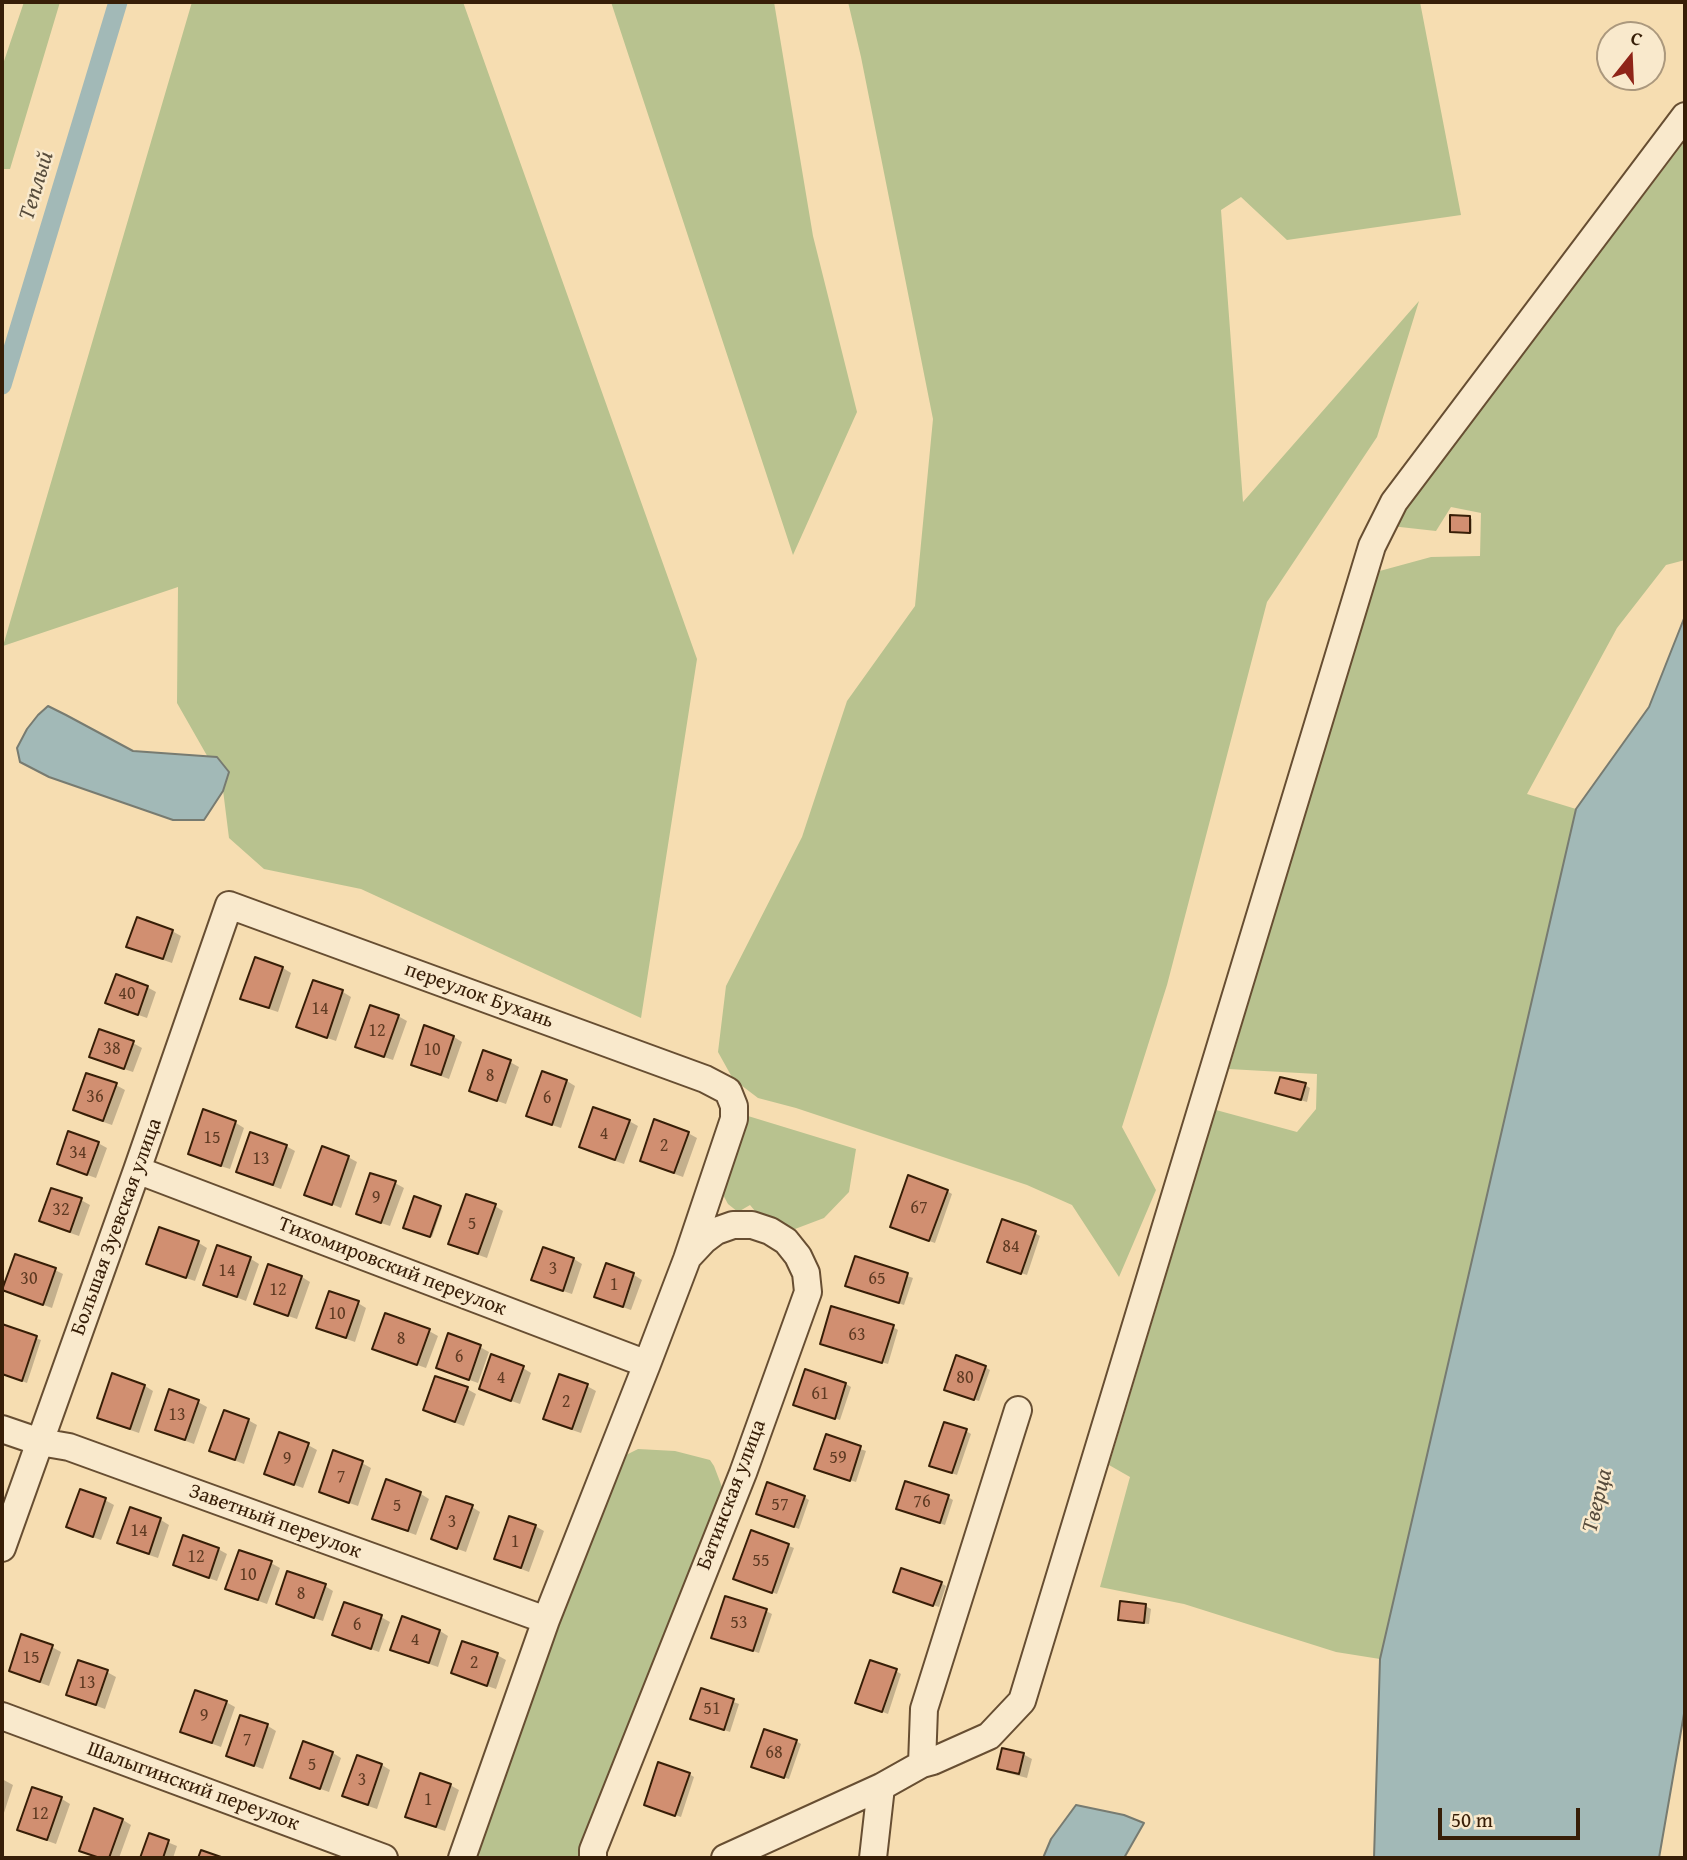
<!DOCTYPE html>
<meta charset="utf-8">
<style>
body{margin:0}
#map{position:relative;width:1687px;height:1860px;overflow:hidden;background:#f6ddb1;font-family:"Gentium Book Plus",serif}
canvas{display:block}
.frame{position:absolute;inset:0;border:4px solid #371e07;pointer-events:none}
.north{position:absolute;left:1596px;top:21px;width:70px;height:70px;box-sizing:border-box;background:#f9e9cc;border:2px solid #ab987d;border-radius:50%;rotate:18deg;font-size:19px;font-weight:700;line-height:28px;text-align:center;color:#371e07}
.north::after{content:'';display:block;margin:auto;width:24px;height:32px;background:#8f2418;clip-path:polygon(50% 0,100% 100%,50% 72%,0 100%)}
.scale{position:absolute;left:1438px;top:1808px;width:142px;height:32px;box-sizing:border-box;border:4px solid #371e07;border-top:0;padding-left:9px;font-size:21px;line-height:24px;white-space:nowrap;color:#371e07;-webkit-text-stroke:5px #f9e9cc;paint-order:stroke}
</style>
<div id="map">
<canvas width="1687" height="1860"></canvas>
<div class="frame"></div>
<div class="north">С</div>
<div class="scale">50 m</div>
</div>
<script>
const ctx = document.querySelector('canvas').getContext('2d');
ctx.lineJoin = 'round';
function paint(path, color) {
  ctx.fillStyle = color;
  ctx.fill(path, 'evenodd');
}
function shape(rows) {
  const path = new Path2D();
  for (const r of rows) {
    path.moveTo(r[0], r[1]);
    for (let i = 2; i < r.length; i += 2) path.lineTo(r[i], r[i + 1]);
  }
  return path;
}
function stroke(path, color, width, dash) {
  ctx.strokeStyle = color;
  ctx.lineWidth = width;
  ctx.lineCap = dash ? 'butt' : 'round';
  ctx.setLineDash(dash || []);
  ctx.stroke(path);
}
function label(font, color, halo, rows, align = 'center') {
  ctx.font = font + ' "Gentium Book Plus",serif';
  ctx.lineWidth = 5;
  ctx.setLineDash([]);
  ctx.textBaseline = 'middle';
  ctx.strokeStyle = halo;
  ctx.fillStyle = color;
  for (const [text, x, y, turn = 0] of rows) {
    ctx.save();
    ctx.translate(x, y);
    ctx.rotate((+turn || 0) * Math.PI / 180);
    ctx.textAlign = isNaN(turn) ? turn : align;
    if (halo) ctx.strokeText(text, 0, 0);
    ctx.fillText(text, 0, 0);
    ctx.restore();
  }
}
paint(shape([
 [24,2,60,2,10,169,2,169,2,67],
 [192,2,463,2,697,659,641,1018,361,889,264,869,229,838,222,782,177,703,178,587,3,646],
 [611,2,774,2,813,236,857,412,793,555],
 [848,2,1420,2,1461,215,1287,240,1241,197,1221,210,1243,502,1419,301,1377,437,1267,602,1167,985,1122,1127,1156,1190,1119,1277,1072,1205,1027,1185,796,1108,758,1098,733,1079,718,1052,726,986,802,837,847,701,915,606,933,419,861,57],
 [1685,141,1685,560,1666,565,1617,628,1527,794,1576,809,1380,1659,1336,1652,1184,1604,1100,1587,1130,1477,1109,1465,1216,1110,1297,1132,1316,1109,1317,1074,1229,1069,1376,572,1431,557,1480,556,1481,513,1451,507,1436,531,1391,526],
 [748,1116,856,1149,849,1192,824,1218,795,1229,760,1217,750,1205,738,1212,728,1204,721,1191],
 [638,1449,675,1451,710,1460,714,1466,722,1487,587,1858,470,1858,614,1461]
]), '#b8c28f');
const water = shape([
 [1685,616,1685,1708,1659,1858,1374,1858,1380,1659,1576,809,1649,707,1685,616],
 [48,706,66,715,133,751,217,757,229,772,223,791,204,820,173,820,49,777,20,762,17,748,27,729,38,715,48,706],
 [1076,1805,1124,1815,1144,1823,1124,1858,1043,1858,1051,1839,1076,1805]
]);
paint(water, '#a2b9b7');
stroke(water, '#777b71', 2);
paint(shape([
 [1470,518,1472,519,1472,533,1452,531],
 [172,931,181,936,172,963,137,951,129,946],
 [256,959,283,968,291,973,278,1012,251,1003,242,998],
 [314,982,343,992,351,997,336,1041,307,1031,298,1026],
 [147,987,156,992,147,1018,116,1007,107,1002],
 [398,1016,407,1021,393,1060,366,1051,358,1046],
 [425,1028,454,1037,462,1042,449,1079,421,1069,413,1064],
 [133,1043,142,1048,133,1072,100,1061,91,1056],
 [510,1062,519,1067,506,1104,480,1095,471,1090],
 [543,1073,567,1081,575,1086,561,1128,537,1120,528,1115],
 [116,1085,125,1090,112,1125,83,1115,75,1110],
 [1305,1085,1310,1088,1307,1102,1283,1095,1277,1092],
 [204,1112,236,1123,244,1128,230,1169,198,1159,190,1154],
 [629,1121,638,1126,624,1164,589,1152,581,1147],
 [688,1133,697,1138,683,1177,650,1165,642,1160],
 [98,1143,107,1148,96,1178,67,1168,59,1163],
 [286,1146,295,1151,281,1189,247,1177,238,1172],
 [348,1157,357,1162,341,1208,307,1194],
 [395,1183,404,1188,390,1226,366,1218,358,1213],
 [947,1191,952,1194,935,1243,898,1230],
 [81,1200,90,1205,79,1236,50,1226,41,1221],
 [495,1206,503,1211,487,1258,459,1248,450,1243],
 [440,1207,442,1208,432,1237,407,1228],
 [160,1229,199,1243,207,1248,195,1281,156,1268,148,1263],
 [1035,1233,1040,1236,1027,1275,995,1264],
 [218,1247,251,1259,259,1264,246,1301,214,1289,205,1285],
 [856,1258,913,1278,904,1305,853,1288],
 [574,1259,582,1264,572,1294,542,1284,533,1279],
 [607,1265,634,1275,642,1280,631,1310,605,1301,596,1296],
 [269,1266,302,1277,310,1282,297,1319,265,1308,256,1303],
 [55,1270,63,1274,52,1308,13,1294,4,1289],
 [358,1303,366,1308,355,1342,327,1332,318,1327],
 [2,1326,41,1340,27,1383,2,1374],
 [893,1327,898,1330,888,1364,827,1346],
 [429,1331,438,1336,426,1368,383,1353],
 [480,1347,489,1352,478,1383,447,1372,438,1367],
 [985,1367,990,1370,979,1401,951,1392],
 [523,1368,531,1373,520,1404,489,1393,481,1388],
 [113,1375,145,1386,153,1391,139,1433,107,1422,99,1417],
 [560,1377,587,1386,596,1391,581,1433,554,1424,545,1419],
 [846,1384,851,1387,840,1420,795,1404],
 [467,1389,476,1394,464,1426,433,1415,425,1410],
 [198,1402,207,1407,194,1444,166,1434,157,1429],
 [248,1420,257,1425,244,1464,220,1455,211,1450],
 [966,1431,971,1434,957,1475,936,1468],
 [827,1437,866,1451,856,1482,822,1471],
 [308,1445,317,1450,303,1488,275,1478,267,1473],
 [334,1453,362,1463,371,1468,358,1506,329,1496,321,1491],
 [387,1482,421,1494,429,1499,416,1535,383,1523,374,1518],
 [804,1497,809,1500,799,1529,763,1516],
 [948,1497,953,1500,945,1525,903,1511],
 [105,1500,114,1505,101,1540,77,1532,68,1527],
 [472,1507,480,1512,466,1552,441,1543,433,1538],
 [131,1510,161,1520,169,1525,158,1558,128,1548,120,1543],
 [535,1526,544,1531,529,1572,505,1563,496,1558],
 [752,1532,794,1548,777,1594,740,1581],
 [218,1549,227,1554,217,1581,183,1569,175,1564],
 [271,1563,280,1568,267,1604,236,1593,227,1588],
 [941,1583,946,1586,939,1607,900,1594],
 [325,1586,333,1591,323,1621,286,1609,278,1604],
 [1145,1606,1151,1609,1149,1624,1125,1622,1120,1619],
 [766,1611,772,1614,759,1653,719,1640],
 [381,1617,390,1622,379,1652,343,1639,334,1634],
 [403,1618,440,1631,448,1636,438,1667,401,1654,392,1649],
 [23,1636,52,1647,61,1652,49,1686,19,1675,11,1670],
 [497,1655,506,1660,496,1689,461,1677,453,1672],
 [896,1671,901,1674,888,1714,857,1702],
 [107,1672,116,1677,105,1709,77,1699,68,1694],
 [702,1690,739,1704,730,1732,698,1721],
 [226,1702,235,1707,221,1747,191,1736,182,1731],
 [242,1717,268,1726,276,1731,263,1769,237,1760,228,1755],
 [796,1741,801,1744,789,1779,758,1769],
 [333,1753,341,1758,329,1792,301,1782,292,1777],
 [1023,1754,1032,1759,1027,1778,1008,1773,999,1768],
 [358,1757,382,1765,390,1770,377,1809,353,1801,344,1796],
 [689,1774,694,1777,681,1817,651,1807],
 [2,1779,13,1785,2,1819],
 [450,1785,459,1790,445,1831,415,1821,407,1816],
 [33,1789,62,1799,70,1804,56,1844,28,1834,19,1829],
 [123,1820,131,1825,119,1858,99,1858,82,1850],
 [150,1835,177,1846,173,1858,142,1858]
]), '#0003');
stroke(shape([
 [2,385,118,2]
]), '#a2b9b7', 19);
const building = shape([
 [1450,515,1470,516,1470,533,1450,532,1450,515],
 [137,917,173,930,163,959,126,947,137,917],
 [255,957,283,967,269,1008,240,999,255,957],
 [116,974,148,986,138,1015,105,1003,116,974],
 [313,980,343,990,327,1038,296,1027,313,980],
 [370,1005,399,1015,384,1057,355,1047,370,1005],
 [424,1025,454,1036,441,1075,411,1065,424,1025],
 [99,1029,134,1041,124,1069,89,1057,99,1029],
 [483,1050,511,1060,497,1101,469,1091,483,1050],
 [542,1071,567,1080,552,1125,526,1116,542,1071],
 [86,1073,117,1083,103,1121,73,1110,86,1073],
 [1280,1077,1306,1083,1301,1100,1275,1093,1280,1077],
 [593,1107,630,1120,615,1160,579,1147,593,1107],
 [203,1109,236,1121,221,1166,188,1154,203,1109],
 [654,1119,689,1132,674,1173,640,1161,654,1119],
 [68,1131,99,1142,87,1175,57,1164,68,1131],
 [250,1132,287,1145,273,1185,236,1172,250,1132],
 [322,1146,349,1156,332,1205,304,1195,322,1146],
 [370,1173,396,1181,381,1223,356,1214,370,1173],
 [908,1175,948,1190,929,1241,890,1227,908,1175],
 [51,1188,82,1198,70,1232,39,1221,51,1188],
 [466,1194,496,1204,478,1254,448,1244,466,1194],
 [414,1196,441,1206,430,1237,403,1228,414,1196],
 [1002,1219,1036,1231,1021,1274,987,1262,1002,1219],
 [159,1227,199,1241,186,1278,146,1264,159,1227],
 [217,1245,251,1257,237,1297,203,1285,217,1245],
 [543,1247,574,1258,563,1291,531,1280,543,1247],
 [15,1254,56,1268,43,1305,2,1290,15,1254],
 [855,1256,908,1273,899,1303,845,1286,855,1256],
 [606,1263,634,1273,623,1307,594,1297,606,1263],
 [268,1264,302,1276,288,1316,254,1304,268,1264],
 [329,1291,359,1301,346,1338,316,1328,329,1291],
 [831,1306,894,1325,882,1363,820,1344,831,1306],
 [385,1313,430,1329,417,1365,372,1349,385,1313],
 [2,1324,37,1336,22,1381,2,1374,2,1324],
 [448,1333,481,1345,469,1380,436,1368,448,1333],
 [491,1354,524,1366,511,1401,479,1389,491,1354],
 [956,1355,986,1366,974,1400,944,1390,956,1355],
 [805,1369,846,1383,835,1419,793,1405,805,1369],
 [112,1373,145,1385,130,1429,97,1418,112,1373],
 [559,1374,588,1384,572,1429,543,1419,559,1374],
 [435,1376,468,1387,455,1422,423,1410,435,1376],
 [169,1389,199,1400,185,1440,155,1430,169,1389],
 [224,1410,249,1419,235,1460,209,1451,224,1410],
 [944,1422,967,1429,952,1473,929,1466,944,1422],
 [279,1432,309,1443,294,1485,264,1474,279,1432],
 [826,1434,861,1446,850,1481,814,1469,826,1434],
 [333,1450,363,1461,349,1503,319,1492,333,1450],
 [386,1479,421,1492,408,1531,372,1519,386,1479],
 [905,1481,949,1495,940,1523,896,1509,905,1481],
 [767,1482,805,1496,794,1527,756,1514,767,1482],
 [80,1489,106,1498,93,1537,66,1527,80,1489],
 [446,1496,473,1505,457,1549,431,1539,446,1496],
 [130,1507,161,1518,149,1554,117,1543,130,1507],
 [509,1516,536,1525,521,1568,494,1559,509,1516],
 [751,1530,789,1544,772,1593,733,1579,751,1530],
 [183,1535,219,1548,209,1578,173,1565,183,1535],
 [239,1550,272,1561,258,1600,225,1589,239,1550],
 [901,1568,942,1582,933,1606,893,1592,901,1568],
 [287,1571,326,1584,314,1618,276,1604,287,1571],
 [725,1596,767,1609,753,1651,711,1638,725,1596],
 [1120,1601,1146,1604,1144,1623,1118,1620,1120,1601],
 [344,1602,382,1615,371,1649,332,1635,344,1602],
 [402,1616,440,1630,429,1663,390,1650,402,1616],
 [21,1634,53,1645,40,1682,9,1671,21,1634],
 [462,1641,498,1653,487,1686,451,1673,462,1641],
 [78,1660,108,1670,96,1705,66,1695,78,1660],
 [870,1660,897,1669,882,1712,855,1703,870,1660],
 [701,1688,734,1699,724,1730,690,1719,701,1688],
 [195,1690,227,1701,212,1743,180,1732,195,1690],
 [240,1715,268,1724,254,1766,226,1756,240,1715],
 [764,1729,797,1740,784,1778,751,1767,764,1729],
 [303,1741,333,1752,320,1789,290,1778,303,1741],
 [1002,1748,1024,1753,1019,1774,997,1769,1002,1748],
 [357,1755,382,1764,368,1805,342,1796,357,1755],
 [658,1762,690,1773,675,1816,644,1805,658,1762],
 [420,1773,451,1784,436,1827,405,1817,420,1773],
 [32,1787,62,1797,47,1840,17,1830,32,1787],
 [94,1808,123,1819,109,1858,100,1858,79,1851,94,1808],
 [149,1833,169,1840,163,1858,140,1858,149,1833],
 [201,1850,224,1858,198,1858,201,1850]
]);
paint(building, '#d18f71');
stroke(building, '#371e07', 2);
const minor = shape([
 [137,1170,647,1364],
 [2,1429,40,1442,69,1447,546,1620],
 [2,1548,137,1170,229,905,705,1079,728,1091,734,1106,734,1119,687,1259,647,1364,546,1620,462,1858],
 [2,1716,384,1858],
 [922,1764,924,1709,1018,1410],
 [593,1858,593,1850,743,1473,808,1292,806,1273,798,1256,786,1241,770,1231,752,1225,733,1225,716,1231,704,1240,689,1256],
 [725,1858,881,1787,922,1764,933,1761,989,1736,1022,1701,1372,546,1394,502,1685,116],
 [873,1858,881,1787]
]);
stroke(minor, '#674e32', 30);
stroke(minor, '#f9e9cc', 26);
label('18px', '#5e3a22', null, [
 ["40",127,994],
 ["14",320,1009],
 ["12",377,1031],
 ["38",112,1049],
 ["10",432,1050],
 ["8",490,1076],
 ["36",95,1097],
 ["6",547,1098],
 ["4",604,1134],
 ["15",212,1138],
 ["2",664,1146],
 ["34",78,1153],
 ["13",261,1159],
 ["9",376,1198],
 ["67",919,1208],
 ["32",61,1210],
 ["5",472,1224],
 ["84",1011,1247],
 ["3",553,1269],
 ["14",227,1271],
 ["30",29,1279],
 ["65",877,1279],
 ["1",614,1285],
 ["12",278,1290],
 ["10",337,1314],
 ["63",857,1335],
 ["8",401,1339],
 ["6",459,1357],
 ["4",501,1378],
 ["80",965,1378],
 ["61",820,1394],
 ["2",566,1402],
 ["13",177,1415],
 ["59",838,1458],
 ["9",287,1459],
 ["7",341,1477],
 ["76",922,1502],
 ["57",780,1505],
 ["5",397,1506],
 ["3",452,1522],
 ["14",139,1531],
 ["1",515,1542],
 ["12",196,1557],
 ["55",761,1561],
 ["10",248,1575],
 ["8",301,1594],
 ["53",739,1623],
 ["6",357,1625],
 ["4",415,1640],
 ["15",31,1658],
 ["2",474,1663],
 ["13",87,1683],
 ["51",712,1709],
 ["9",204,1716],
 ["7",247,1740],
 ["68",774,1753],
 ["5",312,1765],
 ["3",362,1780],
 ["1",428,1800],
 ["12",40,1814]
]);
label('21px', '#371e07', '#f9e9cc', [
 ["переулок Бухань",479,996,20],
 ["Большая Зуевская улица",117,1227,-70],
 ["Тихомировский переулок",392,1267,21],
 ["Батинская улица",732,1495,-69],
 ["Заветный переулок",275,1522,20],
 ["Шалыгинский переулок",193,1787,20]
]);
label('italic 23px', '#574c3c', '#f9e9cc', [
 ["Теплый",37,186,-73],
 ["Тверца",1598,1501,-76]
]);
</script>
